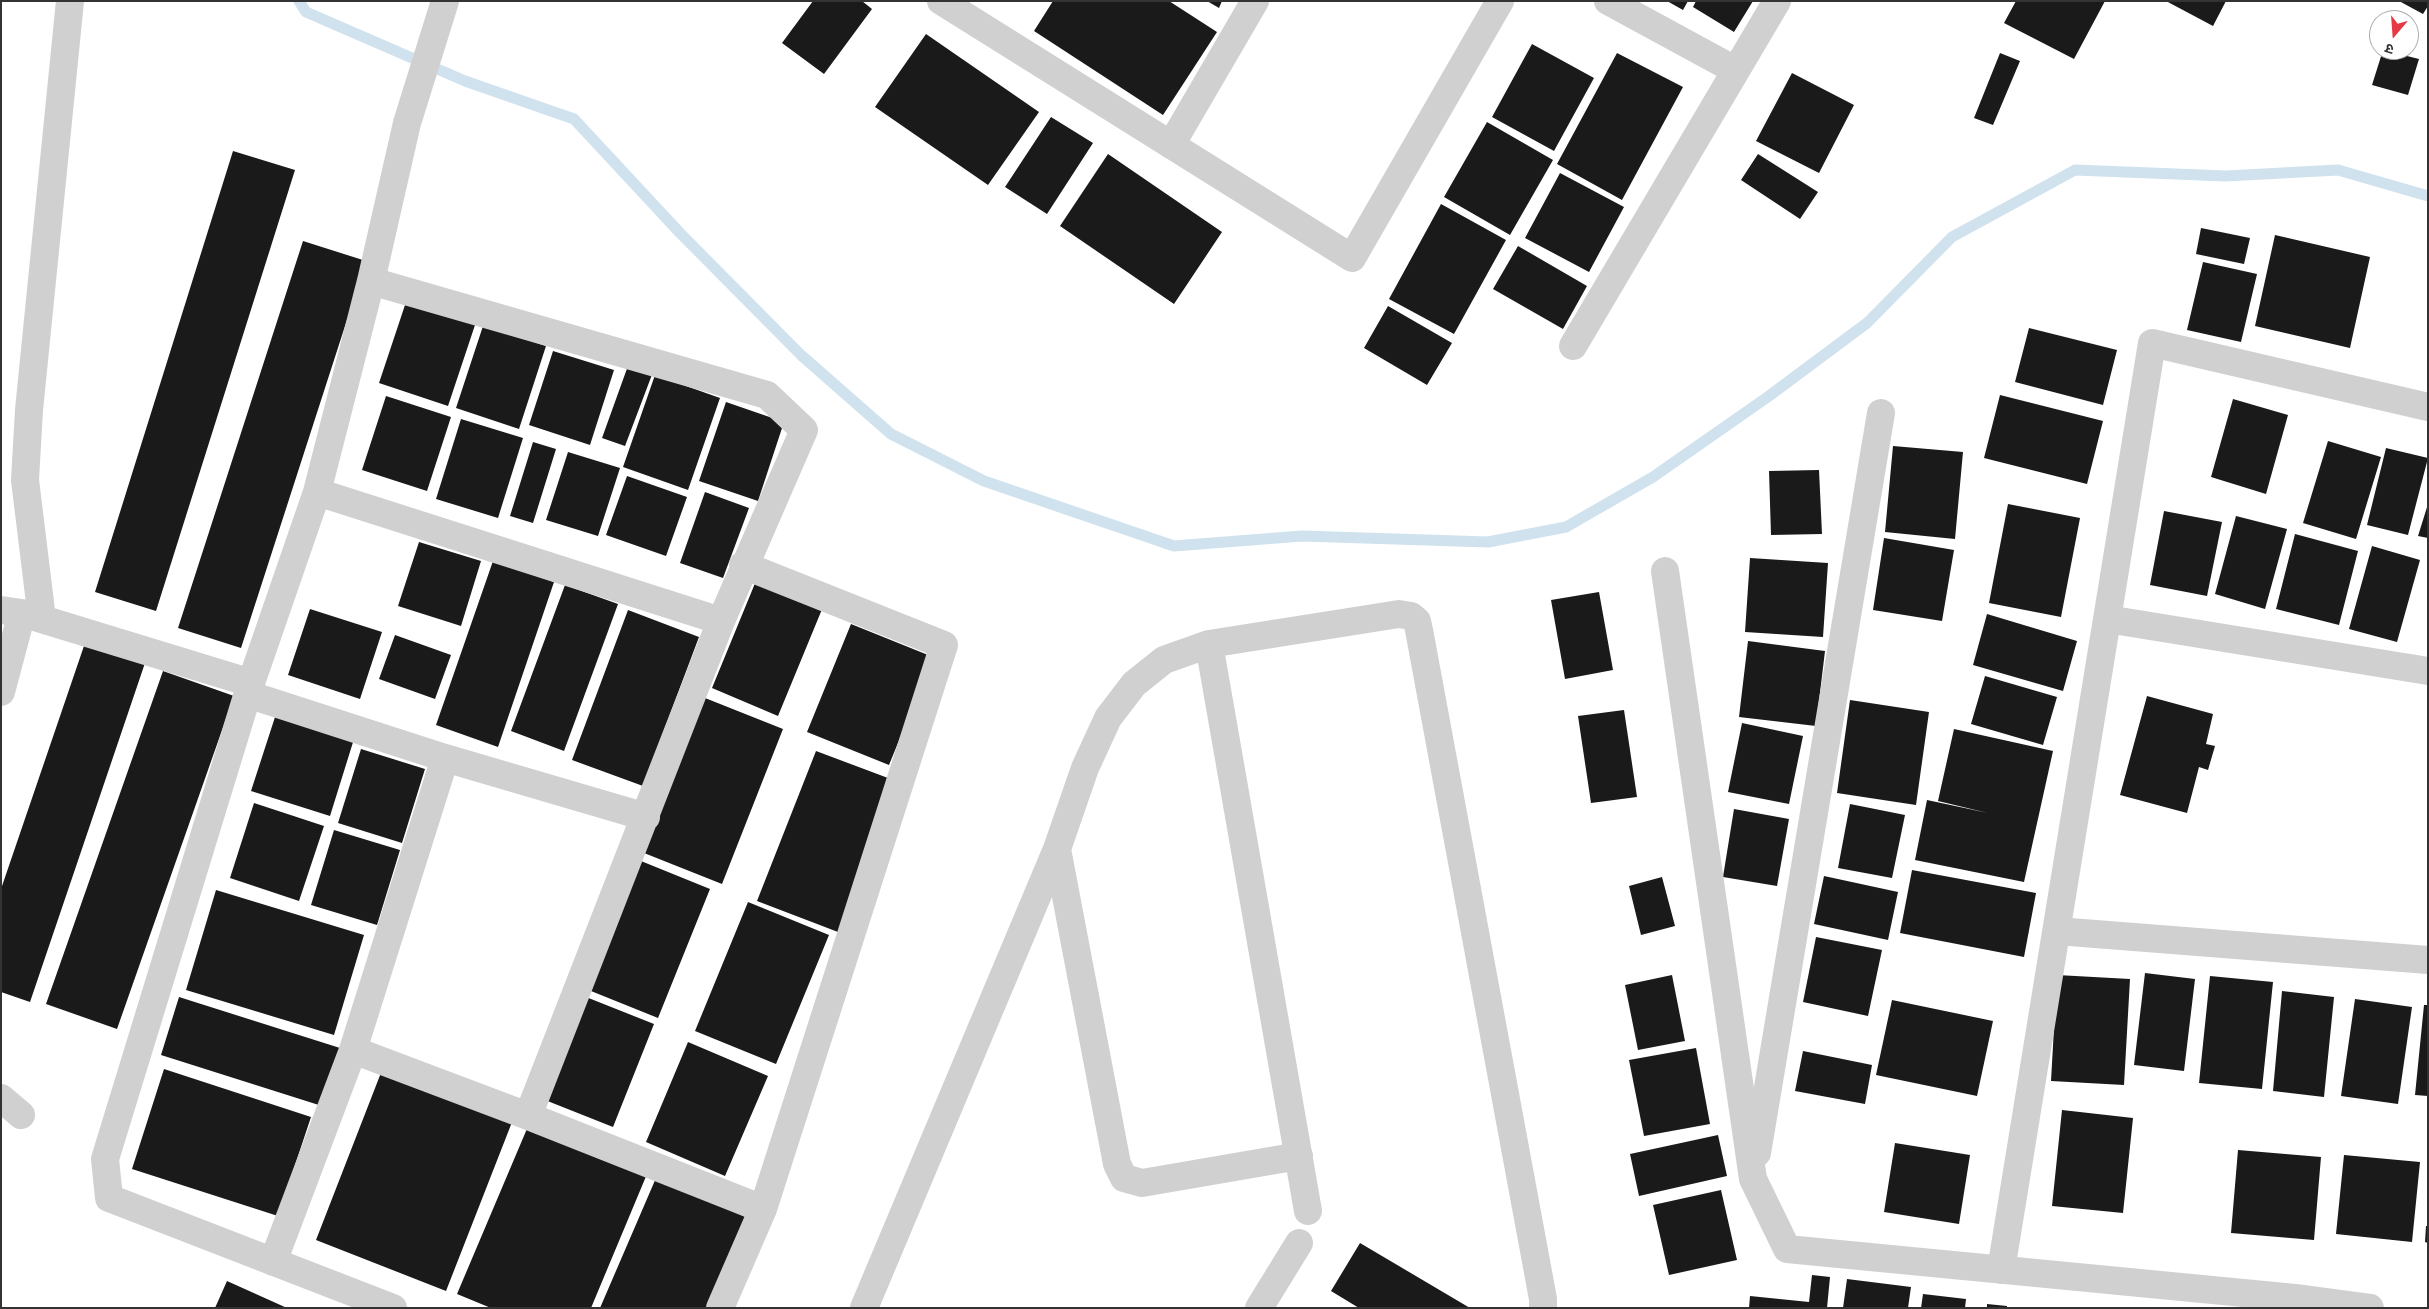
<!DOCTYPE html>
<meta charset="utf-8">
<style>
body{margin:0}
#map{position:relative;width:2429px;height:1309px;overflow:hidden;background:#fff;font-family:"Alegreya Sans","Noto Sans Devanagari",sans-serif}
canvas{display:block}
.frame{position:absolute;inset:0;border:2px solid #333;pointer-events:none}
.north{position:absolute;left:2369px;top:10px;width:50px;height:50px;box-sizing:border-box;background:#fff;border:1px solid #adadad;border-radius:50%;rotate:198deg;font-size:14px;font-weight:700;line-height:20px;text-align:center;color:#333}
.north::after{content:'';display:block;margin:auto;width:18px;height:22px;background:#e63946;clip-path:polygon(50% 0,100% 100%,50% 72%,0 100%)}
</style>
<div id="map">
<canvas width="2429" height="1309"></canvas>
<div class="frame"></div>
<div class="north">उ</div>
</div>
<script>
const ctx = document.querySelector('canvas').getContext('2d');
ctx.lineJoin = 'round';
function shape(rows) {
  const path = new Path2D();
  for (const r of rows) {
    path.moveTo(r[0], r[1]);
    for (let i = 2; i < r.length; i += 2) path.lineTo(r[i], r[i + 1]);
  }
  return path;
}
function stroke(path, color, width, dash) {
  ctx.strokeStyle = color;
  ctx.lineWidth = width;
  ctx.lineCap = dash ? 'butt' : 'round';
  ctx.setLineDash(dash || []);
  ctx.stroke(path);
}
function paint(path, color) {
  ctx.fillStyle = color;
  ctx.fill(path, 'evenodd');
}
stroke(shape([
 [299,1,306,12,465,81,574,119,680,233,801,355,891,434,984,481,1174,546,1302,536,1488,542,1566,527,1653,477,1769,396,1867,323,1952,237,2075,170,2226,176,2338,170,2428,196]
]), '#cfe2ee', 11);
paint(shape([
 [813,1,862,1,872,9,824,74,782,43],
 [1053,1,1169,1,1217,32,1163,115,1034,31],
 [1207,1,1222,1,1219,8],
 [1667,1,1688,1,1683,10],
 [1696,1,1753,1,1734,32,1693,7],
 [2016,1,2105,1,2074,59,2004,23],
 [2166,1,2226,1,2213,26],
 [2399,1,2428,1,2428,6,2423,14],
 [926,34,1039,112,988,185,875,107],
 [1532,44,1594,78,1554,151,1492,117],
 [2383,50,2419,59,2408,95,2372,85],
 [1617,53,1683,87,1622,200,1557,164],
 [2000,53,2020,61,1993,125,1974,118],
 [1792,73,1854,105,1819,173,1756,141],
 [1051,117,1093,143,1047,214,1005,187],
 [1487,122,1553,160,1510,235,1444,197],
 [233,151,295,170,156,611,95,592],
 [1108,154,1222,232,1174,304,1060,226],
 [1758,154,1818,192,1800,219,1741,180],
 [1560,173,1624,207,1589,272,1525,238],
 [1441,204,1506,240,1454,334,1389,299],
 [2201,228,2250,238,2244,264,2196,254],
 [2275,235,2370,257,2350,348,2255,326],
 [303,241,366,261,241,648,178,628],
 [1518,246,1587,286,1563,329,1493,289],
 [2203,262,2257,274,2241,342,2187,330],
 [407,299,476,322,448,406,379,383],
 [1388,306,1452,343,1427,385,1364,348],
 [483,326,546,346,519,429,456,408],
 [2029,328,2117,350,2103,405,2015,382],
 [553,351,614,370,590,445,529,425],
 [629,363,653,372,625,446,602,438],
 [655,375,720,398,688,490,623,467],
 [2000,395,2103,421,2087,484,1984,458],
 [386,396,451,417,427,491,362,470],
 [2233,399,2288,415,2266,494,2211,477],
 [726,402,784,422,758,501,699,481],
 [461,419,523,438,498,518,436,499],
 [2328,441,2381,457,2356,539,2303,523],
 [533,442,556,449,533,523,510,516],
 [1893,446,1963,452,1955,539,1885,532],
 [2386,448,2428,458,2408,535,2367,525],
 [568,452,620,468,598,536,546,520],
 [1819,470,1822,534,1771,535,1769,471],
 [627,476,687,497,666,556,606,535],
 [705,492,749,508,723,578,680,563],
 [2008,504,2080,518,2061,617,1989,603],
 [2428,504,2428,538,2418,536],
 [2164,511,2222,522,2207,596,2150,585],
 [2236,516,2287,529,2265,609,2215,594],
 [2295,534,2358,551,2339,625,2276,609],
 [1884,538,1954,550,1942,621,1873,610],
 [419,542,481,561,461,626,398,606],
 [2372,546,2420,560,2397,642,2349,629],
 [1750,558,1828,563,1823,637,1745,632],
 [493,561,554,582,498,747,436,725],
 [758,576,825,602,778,716,712,688],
 [565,585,618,604,564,751,511,731],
 [1599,592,1613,670,1565,679,1551,600],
 [310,609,382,632,360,699,288,675],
 [628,610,699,637,643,786,572,760],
 [1987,614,2077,641,2063,691,1973,665],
 [851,624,933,657,889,765,807,732],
 [395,635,451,655,435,699,379,679],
 [1748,641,1825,651,1816,726,1739,717],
 [85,643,145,663,30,1002,1,992,1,889],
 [163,671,234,696,117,1029,46,1004],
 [1985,676,2057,697,2043,745,1971,724],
 [700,696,783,729,722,884,639,851],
 [2147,696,2213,714,2206,744,2215,746,2208,770,2199,767,2187,813,2120,795],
 [1850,700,1929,712,1916,805,1837,793],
 [1624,710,1637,797,1591,803,1578,716],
 [276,714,354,739,330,816,251,791],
 [1742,723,1803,736,1789,804,1728,792],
 [1954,729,2053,751,2024,882,1915,860,1927,800,1988,813,1938,801],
 [361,749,425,769,402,843,338,823],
 [816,751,896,781,838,932,757,901],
 [254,803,324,826,299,901,230,878],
 [1850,804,1905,815,1892,878,1838,868],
 [1734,809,1789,819,1777,886,1723,877],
 [334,830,400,850,377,925,311,905],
 [636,859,710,889,658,1018,586,989],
 [1912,870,2036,893,2024,957,1900,933],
 [1824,876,1898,892,1888,940,1814,924],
 [1662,877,1675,926,1641,935,1629,886],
 [216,890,364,935,334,1035,186,990],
 [748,902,829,935,776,1064,695,1031],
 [1816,937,1882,950,1868,1016,1803,1002],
 [2145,973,2195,979,2184,1071,2134,1065],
 [1672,975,1685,1041,1638,1050,1625,985],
 [2057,975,2130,979,2124,1085,2051,1081],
 [2210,976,2273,982,2262,1089,2199,1083],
 [2282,991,2334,997,2324,1097,2273,1091],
 [179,997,340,1048,322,1106,161,1055],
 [586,997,654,1024,613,1127,545,1100],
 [2355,999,2412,1007,2398,1104,2341,1096],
 [1892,1000,1993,1021,1977,1096,1876,1075],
 [2424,1005,2428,1005,2428,1096,2415,1095],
 [688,1042,768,1076,725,1176,646,1142],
 [1696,1048,1710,1124,1644,1136,1629,1060],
 [1803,1051,1872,1065,1865,1104,1795,1091],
 [384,1065,514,1117,446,1291,316,1240],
 [164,1069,311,1117,278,1216,132,1169],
 [2062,1110,2133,1118,2123,1213,2052,1206],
 [529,1124,647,1174,591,1308,491,1308,457,1294],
 [1718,1135,1727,1176,1639,1196,1630,1154],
 [1895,1143,1970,1155,1959,1224,1884,1212],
 [2238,1150,2321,1157,2314,1240,2231,1233],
 [2344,1155,2420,1162,2412,1242,2336,1234],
 [656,1178,748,1218,709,1308,600,1308],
 [1721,1190,1737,1260,1669,1275,1653,1205],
 [2426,1226,2428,1226,2428,1243,2425,1242],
 [1360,1243,1470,1308,1359,1308,1331,1291],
 [1812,1275,1830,1277,1827,1308,1749,1308,1750,1296,1809,1302],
 [1847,1279,1911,1287,1908,1308,1843,1308],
 [227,1281,287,1308,215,1308],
 [1923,1294,1966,1299,1965,1308,1921,1308],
 [1987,1304,2007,1306,2007,1308,1987,1308]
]), '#1a1a1a');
stroke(shape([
 [941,1,1352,258,1500,1],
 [1608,1,1735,70],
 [1171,145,1255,1],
 [371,281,767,395,804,430,721,621,528,1116],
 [1573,346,1777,1],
 [317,492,721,621],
 [1665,571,1753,1179,1787,1249,2295,1298,2370,1308],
 [1,610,22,613,251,683],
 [42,619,25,480,29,410,70,1],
 [2107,619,2428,671],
 [1209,644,1308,1211],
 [1,692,22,613],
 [250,695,445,758,646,817],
 [1057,849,1117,1164,1124,1178,1142,1183,1299,1156],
 [2057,931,2428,960],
 [353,1050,528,1116,763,1209],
 [1,1098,21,1115],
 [1757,1153,1881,413],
 [273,1262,353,1050,445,758],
 [2001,1270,2152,343,2428,407],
 [393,1308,109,1198,105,1159,251,683,317,492,371,281,407,123,445,1],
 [720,1308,763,1209,944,645,743,565],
 [864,1308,1057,849,1085,768,1108,718,1134,684,1164,660,1209,644,1399,614,1411,616,1417,621,1419,630,1543,1299,1543,1308],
 [1259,1308,1299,1243]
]), '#d0d0d0', 28);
</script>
